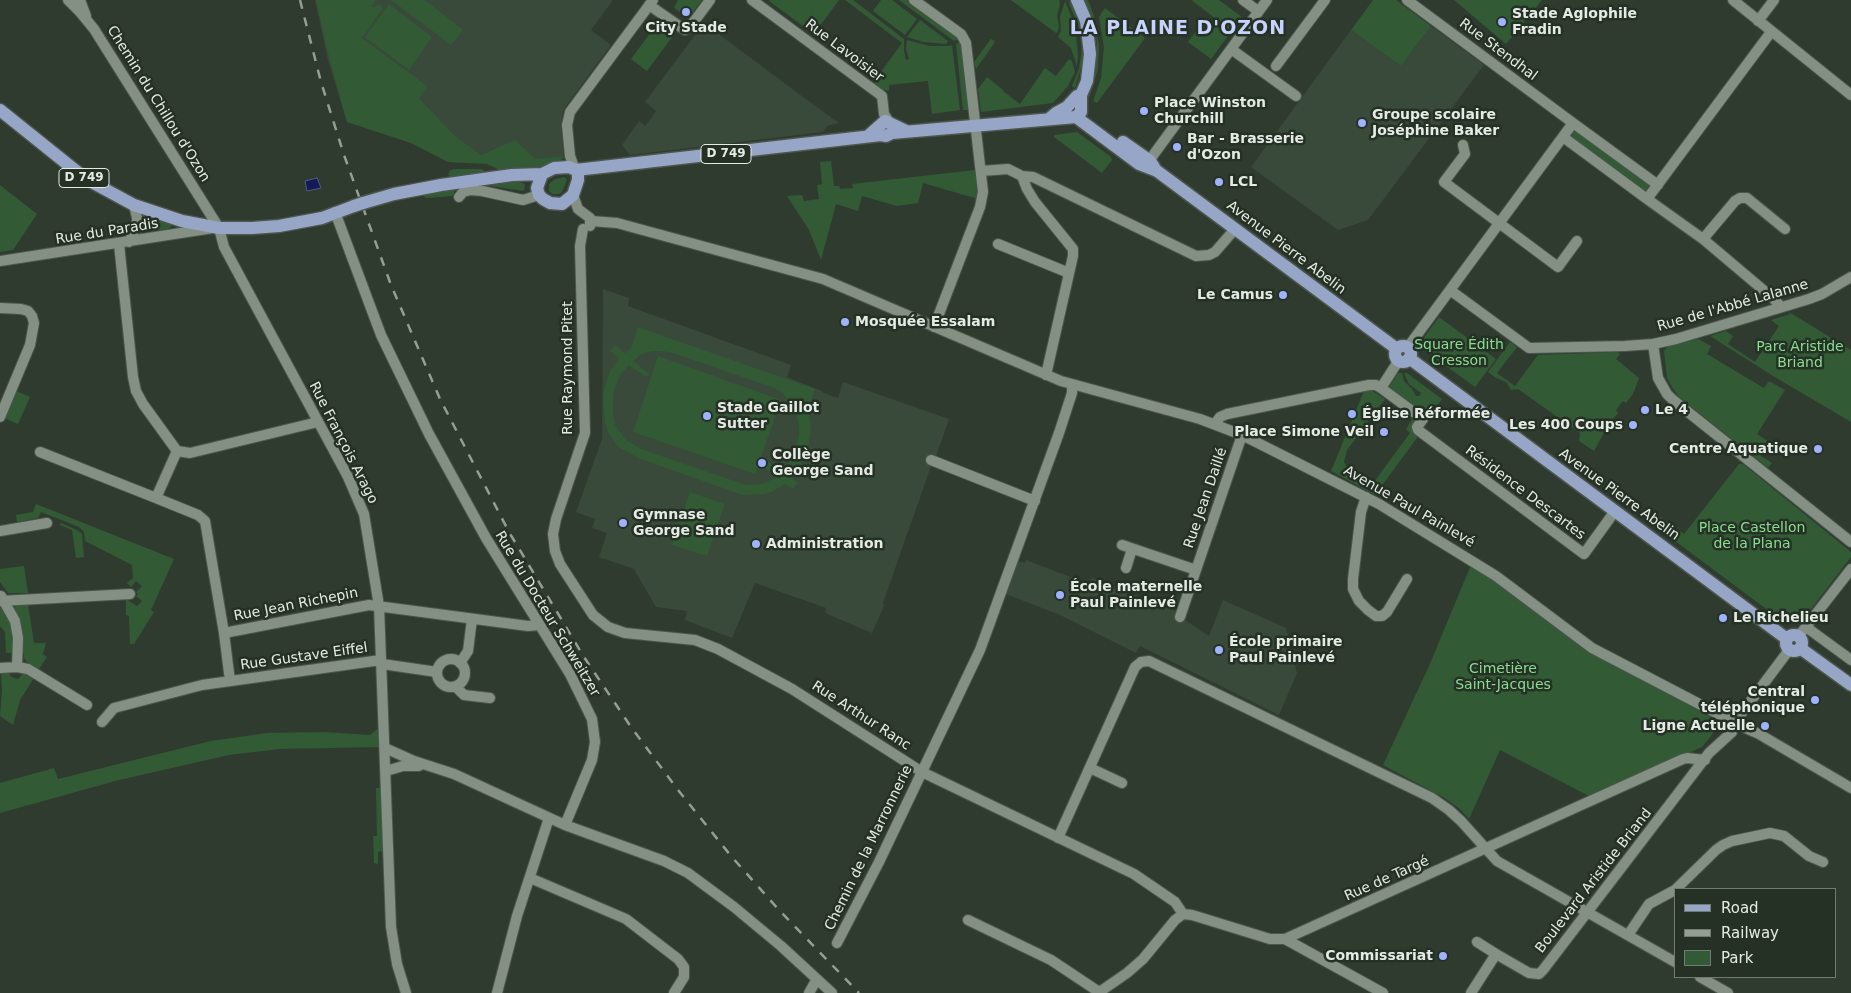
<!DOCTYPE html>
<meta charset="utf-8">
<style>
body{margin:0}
#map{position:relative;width:1851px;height:993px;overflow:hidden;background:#303b30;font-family:"DejaVu Sans",sans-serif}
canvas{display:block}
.legend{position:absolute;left:1674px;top:888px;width:162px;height:90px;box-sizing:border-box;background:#263126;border:1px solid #727b72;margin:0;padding:6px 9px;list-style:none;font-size:15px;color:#e4ebe4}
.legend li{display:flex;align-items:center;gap:10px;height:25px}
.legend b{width:25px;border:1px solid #727b72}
</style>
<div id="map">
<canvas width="1851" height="993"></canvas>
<ul class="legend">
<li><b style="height:6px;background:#97a6c6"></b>Road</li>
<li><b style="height:6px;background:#959e95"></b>Railway</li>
<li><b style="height:14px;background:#325a35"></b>Park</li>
</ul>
</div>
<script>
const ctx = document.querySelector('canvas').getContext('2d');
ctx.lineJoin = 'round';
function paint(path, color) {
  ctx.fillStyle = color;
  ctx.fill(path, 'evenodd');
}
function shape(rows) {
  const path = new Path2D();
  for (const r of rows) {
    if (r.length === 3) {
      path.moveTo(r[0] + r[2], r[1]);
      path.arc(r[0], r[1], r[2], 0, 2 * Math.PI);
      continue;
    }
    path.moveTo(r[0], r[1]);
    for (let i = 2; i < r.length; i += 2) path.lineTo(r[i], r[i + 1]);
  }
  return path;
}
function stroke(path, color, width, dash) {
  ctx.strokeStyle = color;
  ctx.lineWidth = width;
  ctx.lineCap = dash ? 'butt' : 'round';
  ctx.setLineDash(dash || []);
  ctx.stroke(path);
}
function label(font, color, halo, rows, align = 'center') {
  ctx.font = font + ' "DejaVu Sans",sans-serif';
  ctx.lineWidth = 5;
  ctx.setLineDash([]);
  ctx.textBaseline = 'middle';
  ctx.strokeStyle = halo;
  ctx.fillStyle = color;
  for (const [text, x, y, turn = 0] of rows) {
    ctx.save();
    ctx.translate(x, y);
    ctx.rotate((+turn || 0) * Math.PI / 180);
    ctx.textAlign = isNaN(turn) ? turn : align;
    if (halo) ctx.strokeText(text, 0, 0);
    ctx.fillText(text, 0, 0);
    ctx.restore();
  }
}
paint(shape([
 [315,0,613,0,591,30,611,45,566,106,562,114,561,128,564,156,497,164,448,162,411,143,347,122,328,60],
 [704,23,799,94,839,123,827,126,823,132,630,155,622,145,639,121,645,126,656,111,645,102],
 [1431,26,1484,65,1368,220,1338,230,1251,167,1351,30,1401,66],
 [603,289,629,298,628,306,791,365,787,377,822,391,822,392,829,395,838,398,843,382,949,419,936,456,933,455,931,466,883,603,884,606,872,633,825,613,826,608,755,583,732,638,685,620,687,611,656,607,634,569,599,557,607,533,592,528,595,519,576,512,602,439],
 [1026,560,1089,584,1092,578,1176,611,1175,616,1185,620,1209,636,1223,600,1286,628,1297,673,1279,715,1140,646,1136,653,1060,615,1006,594,1018,561,1025,563]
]), '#39493a');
paint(shape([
 [316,0,376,0,372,6,375,7,378,4,383,8,362,38,427,86,419,98,454,135,481,155,515,140,535,159,564,156,563,158,559,162,532,169,518,168,500,170,487,164,448,162,411,143,347,122,329,57],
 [391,0,425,0,463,30,451,45],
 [678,0,702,0,690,16,687,17,674,8],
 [770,0,839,0,814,34,769,1],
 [845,0,853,0,904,39,904,51,906,60,909,59,906,49,907,40,930,46,949,46,952,45,960,110,932,114,928,81,889,85,889,91,880,89,875,85,875,80,902,43],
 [881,0,892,0,917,19,905,35,873,11],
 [899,0,908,0,960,39,954,41],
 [1011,0,1059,0,1060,4,1057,16,1059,26,1058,31,1056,33],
 [1067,0,1076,11,1082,31,1083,61,1075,88,1072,86,1079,69,1082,46,1078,24],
 [1085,0,1088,0,1094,16,1099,45,1098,69,1089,98,1088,96,1096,69,1097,45,1095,23],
 [1191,0,1219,0,1242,17,1211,59,1188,42,1201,25,1206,29,1215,18],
 [1373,0,1396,0,1431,26,1401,66,1351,30],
 [1454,0,1542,0,1506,44],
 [1065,1,1075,26,1078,55,1077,66,1071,48,1058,37,1061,31,1060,17],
 [389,4,432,37,409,70,365,37],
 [1105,8,1145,38,1097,103,1093,101,1101,78,1104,47,1099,17],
 [920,20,948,41,946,44,923,42,907,37],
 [659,21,675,33,647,71,631,59],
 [991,39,995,41,993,45,976,69,974,62],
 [961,42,969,110,963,110,956,44],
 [1069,59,1072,61,1075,72,1068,86,1053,103,981,112,978,89,987,77,1003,90,1003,91,1020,104,1045,68,1056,76],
 [1573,129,1652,185,1646,193,1570,137],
 [1077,132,1111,157,1112,160,1102,173,1054,137,1054,135],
 [831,161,834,186,839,186,840,189,853,188,852,184,975,170,978,199,923,183,918,203,897,206,862,196,858,211,836,204,821,260,809,230,787,196,802,195,804,201,819,199,817,185,822,184,820,162],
 [457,169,482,169,485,172,452,177,448,175,450,170],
 [565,177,567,180,562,192,559,194,552,194,549,191,549,184,555,179],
 [517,181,525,184,524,191,490,186,491,183],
 [0,185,37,214,13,250,0,252],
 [454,189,454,194,452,196,427,198,424,197,425,194],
 [144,214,171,224,171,227,168,229,140,233,140,217],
 [1789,312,1851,350,1851,422,1773,376,1710,336,1726,331,1733,336,1728,344,1755,362,1779,326,1771,320,1790,314],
 [1439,317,1496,359,1475,387,1421,348,1420,343],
 [638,327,815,389,808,410,811,427,809,443,800,466,791,478,798,483,793,489,785,484,772,492,764,494,742,495,638,458,618,447,608,432,605,422,603,399,604,389,610,371,619,358,610,351,615,345,625,353,631,348],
 [652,351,662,351,673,353,774,388,783,393,794,407,799,425,799,435,794,454,783,472,765,460,761,465,777,477,762,484,746,485,641,449,626,440,615,425,613,415,613,396,616,385,620,375,629,365,646,377,649,374,633,361,642,354],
 [1698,339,1711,346,1707,354,1764,388,1769,381,1785,390,1757,434,1769,442,1761,456,1772,463,1768,468,1678,396,1672,387,1667,378,1664,351,1668,346],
 [1510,342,1517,347,1497,373,1515,386,1538,355,1617,352,1620,354,1616,359,1639,378,1633,394,1626,403,1623,401,1616,410,1618,413,1610,422,1594,451,1579,441,1580,433,1518,389,1511,390,1506,382,1496,378,1488,372],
 [658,356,781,400,755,474,633,432],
 [1398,373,1402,373,1404,381,1412,389,1416,396,1419,396,1421,393,1409,384,1404,373,1407,373,1442,399,1429,417,1390,389,1390,385],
 [1371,390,1385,399,1347,450,1344,462,1350,472,1371,486,1410,433,1406,429,1414,417,1419,435,1375,495,1331,471,1364,391],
 [16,391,30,397,18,424,4,418],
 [1739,464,1743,464,1851,552,1851,557,1804,618,1794,611,1785,623,1647,520,1645,512,1652,511,1684,534],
 [690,492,725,504,707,556,672,545],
 [36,504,174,559,151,610,154,612,134,644,130,644,129,616,126,615,126,599,137,606,142,601,136,596,138,594,136,592,142,586,136,581,131,587,127,583,133,578,132,565,85,541,84,532,79,527,41,512,38,518,17,522,16,515,33,512],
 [61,523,77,530,82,534,84,557,76,558,72,530,60,525],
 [1471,565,1490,577,1589,651,1722,721,1719,726,1702,747,1591,797,1500,750,1469,819,1460,809,1445,798,1383,765,1429,666],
 [24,566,28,593,8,593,0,582,0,569],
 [17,604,28,604,34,643,46,643,43,654,47,657,39,669,26,661,24,658,24,653,22,653,14,608],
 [0,605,3,606,12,626,14,653,6,653,5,632,0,626],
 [1,671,9,672,11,677,18,679,24,672,34,678,20,700,13,725,0,716,2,691],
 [380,727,380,747,280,749,229,755,119,780,0,813,0,783,54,768,58,779,211,741,267,733,324,732,370,735],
 [376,788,381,788,383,851,378,852,378,864,374,863,373,836,377,836]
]), '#325a35');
const water = shape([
 [317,178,321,188,307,191,305,181,317,178]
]);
paint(water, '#141a56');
stroke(water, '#525981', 1);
const minor = shape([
 [68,0,80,12,94,29,219,228,224,247,348,477,364,514,379,606,391,927,397,964,406,993],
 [80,0,86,16],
 [752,0,882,96,884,114,889,122],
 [914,0,961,34,966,43,983,192,980,207,934,327],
 [1243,0,1258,11],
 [1407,0,1573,123,1408,347],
 [1733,0,1851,95],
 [649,5,685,30,690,27,710,0],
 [1758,21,1774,0],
 [1771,32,1647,199,1703,239,1774,299,1781,307],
 [1231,49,1296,96],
 [1276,66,1325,0],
 [1573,123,1658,185],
 [1563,137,1647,199],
 [1463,145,1465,154,1444,182,1558,267,1577,241],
 [1146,167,1154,154,1267,0],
 [575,170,570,156,567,125,570,112,653,0],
 [981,171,1008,169,1022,176,1033,177,1196,256,1209,255,1215,252,1235,229],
 [1022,176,1027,189,1035,202,1073,249,1073,256,1046,375],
 [573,195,578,209,590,218,590,226],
 [459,197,463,192,471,190,482,191,523,200,539,195],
 [335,212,381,335,429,434,486,538,570,674,592,719,595,742,592,760,565,825,664,861,688,873,734,907,781,946,832,993],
 [591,221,617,223,823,279,1061,381,1200,419,1242,435,1379,504,1496,576,1592,648,1730,720],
 [583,229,580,246,585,433,556,519,553,534,555,551,560,564,593,615,608,627,625,633,695,640,718,649,792,689,922,772,1134,874,1175,902,1183,914],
 [1703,239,1735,201,1740,198,1747,198,1785,229],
 [129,242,137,224,137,218,134,205],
 [119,244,133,377,136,391,143,404,177,451,190,453,318,422],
 [998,244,1069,273],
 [0,261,213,228],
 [1450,290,1529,348,1625,346,1653,344,1676,339,1809,299,1822,294,1851,277],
 [0,308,21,309,28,311,32,316,34,323,30,345,0,417],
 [1653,344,1658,378,1667,394,1673,400,1851,542],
 [1381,388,1423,419,1417,427,1418,430,1584,554,1615,511],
 [1215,424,1220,417,1227,414,1369,385,1376,385,1381,388,1399,360],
 [177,451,156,498,198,515,205,521,224,633,230,681],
 [40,452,156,498],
 [931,460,1035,501],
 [1366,497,1361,512,1353,579,1353,589,1359,601,1368,610,1376,616,1382,616,1387,612,1407,579],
 [0,531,47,523],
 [1122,545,1196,570],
 [1126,568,1132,549],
 [1,596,15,621,18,638,17,667],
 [0,601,130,594],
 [1180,617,1242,435],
 [1806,627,1851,660],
 [224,633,369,605,528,626,539,625],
 [1798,637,1851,569],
 [451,673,14],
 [460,663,468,651,472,619],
 [382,664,437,672],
 [0,668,17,667,28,669,87,705],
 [456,687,464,695,490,698],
 [1738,718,1789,650],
 [102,722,114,708,202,685,381,660],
 [1743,727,1759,734,1851,788],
 [385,748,414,761,454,774,565,825],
 [1090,768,1122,783],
 [386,771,403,766,419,766],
 [1058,838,1135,667,1141,662,1149,661,1432,798,1449,810,1461,821,1497,861,1675,962],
 [530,878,626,919,678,959,684,967,684,977,674,993],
 [1676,889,1716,850,1723,845,1732,841,1770,833,1784,836,1809,856,1823,862],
 [968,920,1051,960,1099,992],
 [1628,935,1649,904,1675,890],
 [1285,939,1383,993],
 [1477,942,1496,954],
 [837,943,879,862,980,650,1059,433,1072,393,1072,385],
 [1700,977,1728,993],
 [497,993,517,916,549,818],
 [809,993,817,979],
 [1098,993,1127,973,1143,959,1175,920,1183,914,1192,915,1270,939,1285,939,1683,759,1687,758,1705,760],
 [1471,993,1496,954,1529,973,1539,974,1543,970,1709,753,1732,732]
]);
const major = shape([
 [0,110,86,179,134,205,182,221,219,228,252,228,279,226,322,218,354,206],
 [1076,117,1139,164,1157,171,1397,349],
 [1076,117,1081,112,1081,95,1087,81,1090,54,1086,21,1077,0],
 [1050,118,1056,113,1067,107,1077,96,1081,95],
 [868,136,885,121,906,131],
 [1123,142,1150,161,1154,167],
 [569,167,576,170,578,174,578,180,573,195,562,204,550,203,543,199,539,195,537,188,542,174,554,168,569,167],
 [576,170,881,135,886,136,892,133,1076,117],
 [363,203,394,194,441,185,512,175,542,174],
 [1403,354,8],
 [1409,358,1787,639],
 [1794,643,8],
 [1800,648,1851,685]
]);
stroke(minor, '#4d564d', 12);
stroke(major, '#4d564d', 15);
stroke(minor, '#839083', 10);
stroke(major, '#97a6c6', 12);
stroke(shape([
 [300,0,321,82,344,155,391,285,440,399,509,532,584,657,631,727,678,790,731,856,779,910,859,993]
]), '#959e95', 2.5, [9, 9]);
const majorBridge = shape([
 [354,206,363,203]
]);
stroke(majorBridge, '#4d564d', 15, []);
stroke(majorBridge, '#97a6c6', 12);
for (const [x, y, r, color] of [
 [686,12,5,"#9fb3fd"],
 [1502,22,5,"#9fb3fd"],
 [1144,111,5,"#9fb3fd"],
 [1362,123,5,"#9fb3fd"],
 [1177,147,5,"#9fb3fd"],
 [1219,182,5,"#9fb3fd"],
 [1283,295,5,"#9fb3fd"],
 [845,322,5,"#9fb3fd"],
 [1645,410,5,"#9fb3fd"],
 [1352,414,5,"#9fb3fd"],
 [707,416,5,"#9fb3fd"],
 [1633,425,5,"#9fb3fd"],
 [1384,432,5,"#9fb3fd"],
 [1818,449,5,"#9fb3fd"],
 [762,463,5,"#9fb3fd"],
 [623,523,5,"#9fb3fd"],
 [756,544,5,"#9fb3fd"],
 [1060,595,5,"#9fb3fd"],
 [1723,618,5,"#9fb3fd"],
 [1219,650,5,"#9fb3fd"],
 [1815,700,5,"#9fb3fd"],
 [1765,726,5,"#9fb3fd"],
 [1443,956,5,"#9fb3fd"]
]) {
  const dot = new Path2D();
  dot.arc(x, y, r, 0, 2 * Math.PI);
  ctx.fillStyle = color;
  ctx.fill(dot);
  stroke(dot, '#263126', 2);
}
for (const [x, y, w] of [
 [726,154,50],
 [84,178,50]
]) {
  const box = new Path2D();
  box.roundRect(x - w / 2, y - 9.5, w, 19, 4);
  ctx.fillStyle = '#263126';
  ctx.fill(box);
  stroke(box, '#e4ebe4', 1);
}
label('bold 12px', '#e4ebe4', null, [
 ["D 749",726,154],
 ["D 749",84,178]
]);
label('bold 14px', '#e4ebe4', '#263126', [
 ["Stade Aglophile",1512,14],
 ["Fradin",1512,30],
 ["City Stade",686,28,"center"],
 ["Place Winston",1154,103],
 ["Churchill",1154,119],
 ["Groupe scolaire",1372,115],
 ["Joséphine Baker",1372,131],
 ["Bar - Brasserie",1187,139],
 ["d'Ozon",1187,155],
 ["LCL",1229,182],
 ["Le Camus",1273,295,"right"],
 ["Mosquée Essalam",855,322],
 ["Stade Gaillot",717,408],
 ["Sutter",717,424],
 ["Le 4",1655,410],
 ["Église Réformée",1362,414],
 ["Les 400 Coups",1623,425,"right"],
 ["Place Simone Veil",1374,432,"right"],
 ["Centre Aquatique",1808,449,"right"],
 ["Collège",772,455],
 ["George Sand",772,471],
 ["Gymnase",633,515],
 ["George Sand",633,531],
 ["Administration",766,544],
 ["École maternelle",1070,587],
 ["Paul Painlevé",1070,603],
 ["Le Richelieu",1733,618],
 ["École primaire",1229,642],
 ["Paul Painlevé",1229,658],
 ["Central",1805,692,"right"],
 ["téléphonique",1805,708,"right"],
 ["Ligne Actuelle",1755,726,"right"],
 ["Commissariat",1433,956,"right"]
], 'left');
label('14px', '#e4ebe4', '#263126', [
 ["Rue Stendhal",1498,50,37],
 ["Rue Lavoisier",844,51,37],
 ["Chemin du Chillou d'Ozon",158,104,58],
 ["Rue du Paradis",107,232,-9],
 ["Avenue Pierre Abelin",1286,248,37],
 ["Rue de l'Abbé Lalanne",1733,306,-16],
 ["Rue Raymond Pitet",568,368,-90],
 ["Rue François Arago",343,443,63],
 ["Résidence Descartes",1525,493,37],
 ["Avenue Pierre Abelin",1619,495,36],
 ["Rue Jean Daillé",1206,498,-71],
 ["Avenue Paul Painlevé",1409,507,30],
 ["Rue Jean Richepin",296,605,-11],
 ["Rue du Docteur Schweitzer",547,614,59],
 ["Rue Gustave Eiffel",304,657,-8],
 ["Rue Arthur Ranc",861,716,33],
 ["Chemin de la Marronnerie",869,848,-64],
 ["Rue de Targé",1387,879,-24],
 ["Boulevard Aristide Briand",1594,881,-52]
]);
label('14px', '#88dd8f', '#263126', [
 ["Square Édith",1459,345],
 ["Cresson",1459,361],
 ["Parc Aristide",1800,347],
 ["Briand",1800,363],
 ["Place Castellon",1752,528],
 ["de la Plana",1752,544],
 ["Cimetière",1503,669],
 ["Saint-Jacques",1503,685]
]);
ctx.letterSpacing = '1px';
label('bold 19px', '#c7d3fd', '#263126', [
 ["LA PLAINE D'OZON",1178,29]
]);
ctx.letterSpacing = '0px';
</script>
